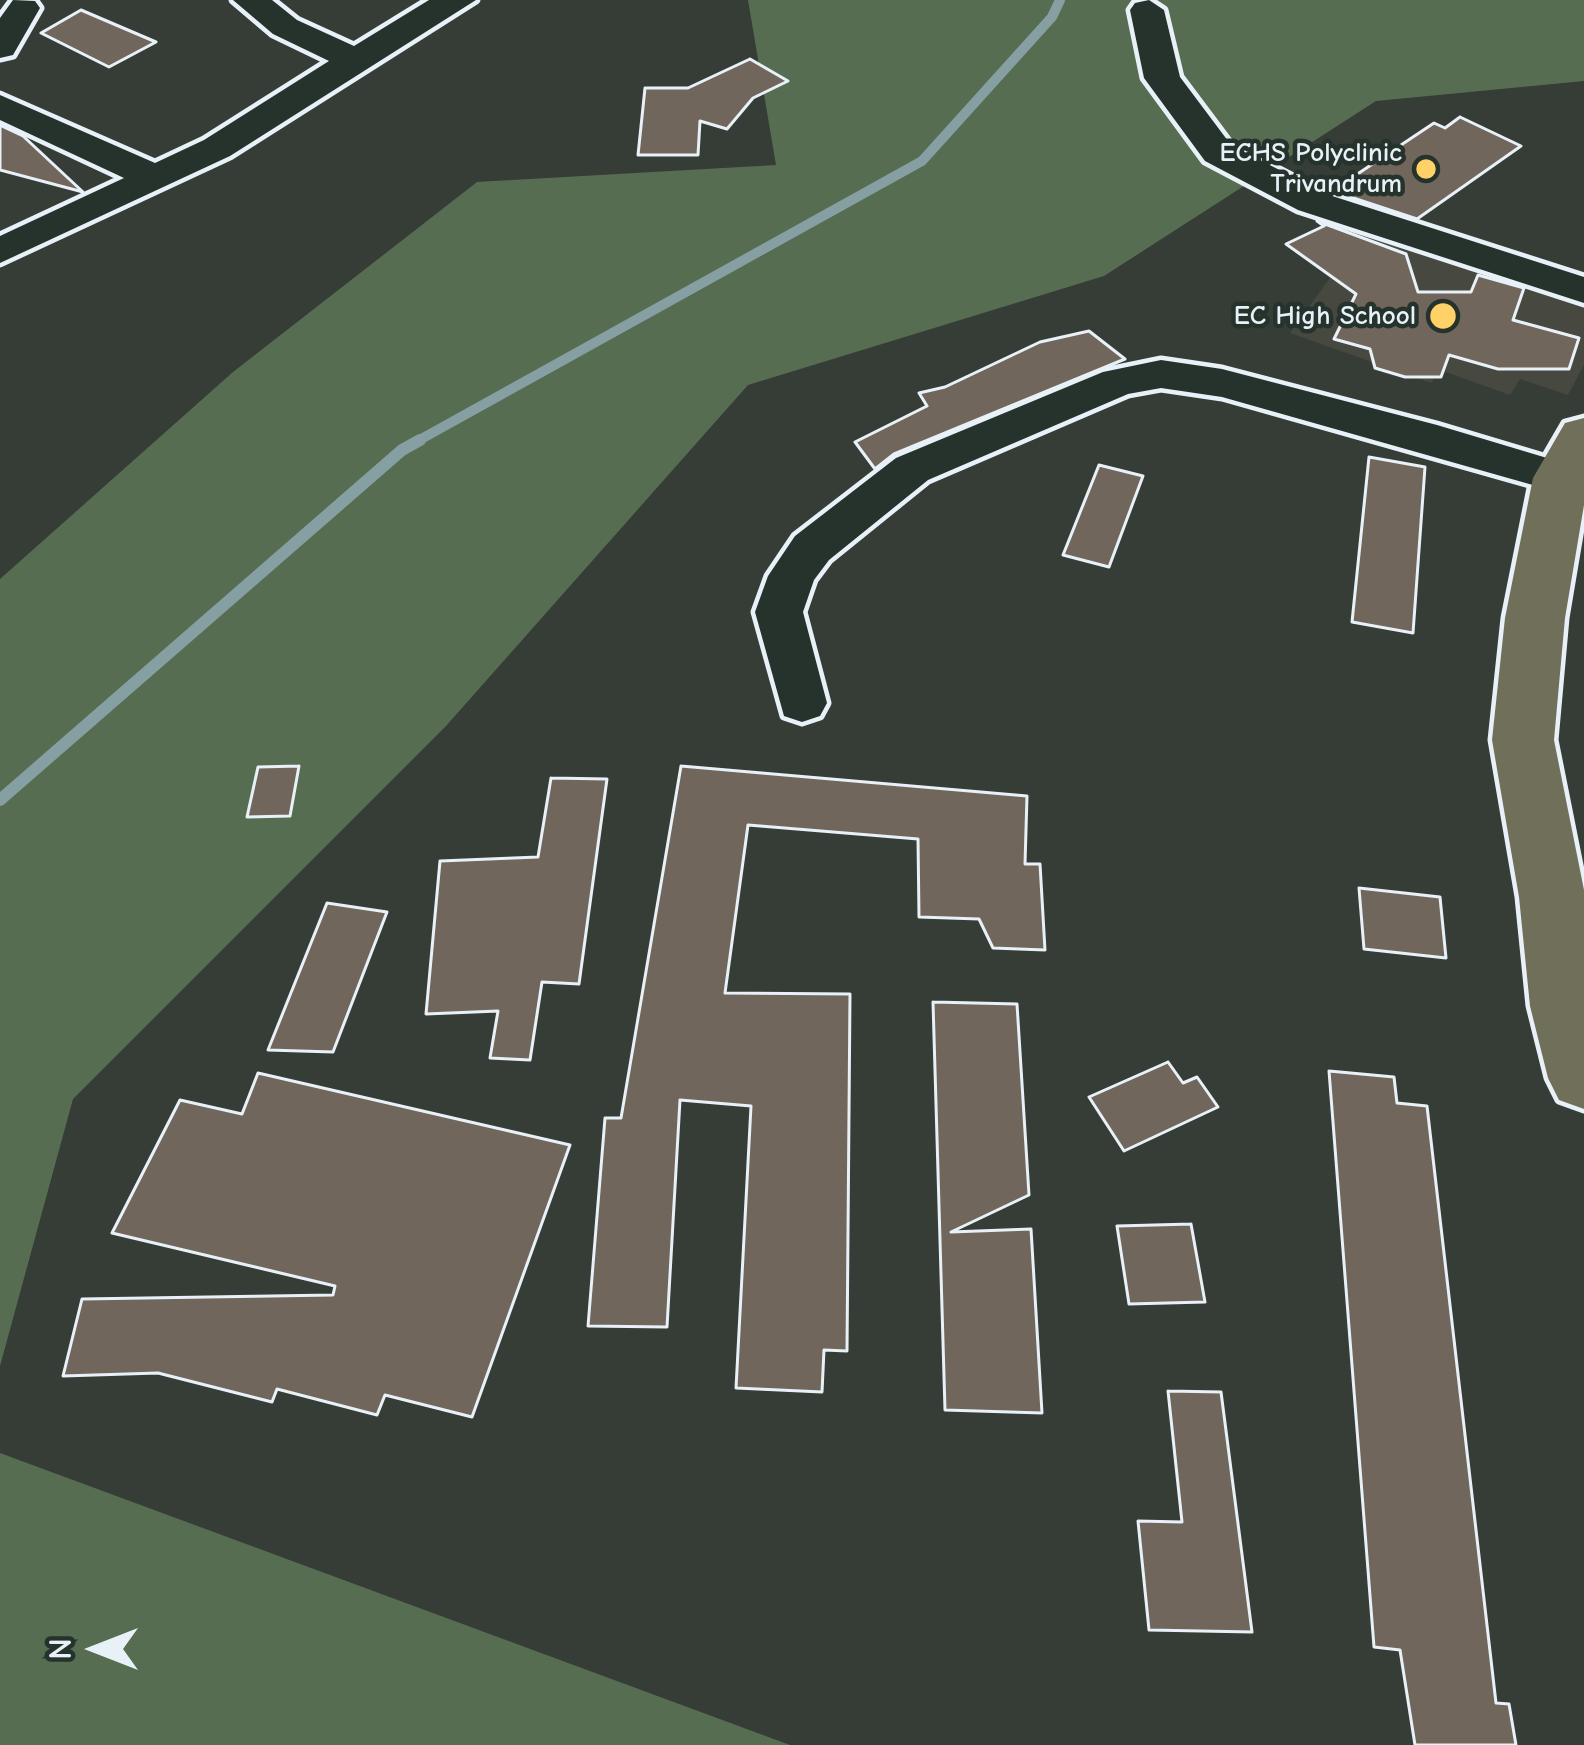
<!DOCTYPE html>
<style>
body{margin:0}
#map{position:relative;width:1584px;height:1745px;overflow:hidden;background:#353d36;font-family:"Comic Neue",sans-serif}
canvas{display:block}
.north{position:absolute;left:36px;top:1589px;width:120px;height:120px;-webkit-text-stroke:9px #26332d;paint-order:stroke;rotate:270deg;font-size:33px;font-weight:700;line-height:48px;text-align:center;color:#e8f1f8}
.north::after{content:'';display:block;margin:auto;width:42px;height:54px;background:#e8f1f8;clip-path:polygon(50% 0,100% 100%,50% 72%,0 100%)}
</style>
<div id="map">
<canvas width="1584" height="1745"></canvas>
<div class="north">N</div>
</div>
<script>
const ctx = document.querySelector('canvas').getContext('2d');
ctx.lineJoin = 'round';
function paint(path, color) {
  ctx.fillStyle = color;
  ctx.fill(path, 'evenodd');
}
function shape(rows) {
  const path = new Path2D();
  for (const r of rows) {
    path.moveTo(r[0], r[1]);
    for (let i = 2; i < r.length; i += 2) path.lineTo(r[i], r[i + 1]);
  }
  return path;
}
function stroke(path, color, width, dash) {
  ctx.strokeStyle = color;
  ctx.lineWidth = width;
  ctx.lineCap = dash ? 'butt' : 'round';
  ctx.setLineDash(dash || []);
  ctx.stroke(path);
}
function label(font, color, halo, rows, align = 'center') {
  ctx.font = font + ' "Comic Neue",sans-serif';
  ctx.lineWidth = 9;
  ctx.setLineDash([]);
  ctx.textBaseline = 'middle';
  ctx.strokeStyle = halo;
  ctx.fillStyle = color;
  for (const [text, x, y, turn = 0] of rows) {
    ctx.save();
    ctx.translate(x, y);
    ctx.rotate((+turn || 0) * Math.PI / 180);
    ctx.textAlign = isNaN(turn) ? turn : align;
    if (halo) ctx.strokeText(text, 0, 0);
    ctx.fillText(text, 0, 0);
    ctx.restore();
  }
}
paint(shape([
 [1366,228,1584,299,1584,365,1568,395,1520,379,1510,395,1440,370,1431,383,1290,333]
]), '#474941');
paint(shape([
 [748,0,1584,0,1584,81,1376,101,1104,276,748,385,446,726,73,1099,0,1366,0,579,233,372,477,182,776,165],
 [0,1453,790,1745,0,1745]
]), '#576d52');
stroke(shape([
 [414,443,922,161,1052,17,1060,0]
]), '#869fa2', 10);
stroke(shape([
 [0,800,402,450,420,440]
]), '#869fa2', 12);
const building = shape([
 [81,10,156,42,109,67,41,33,81,10],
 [750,59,788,81,753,98,727,129,700,121,698,155,638,155,645,88,688,88,750,59],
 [1460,117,1521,146,1417,219,1332,191,1434,123,1445,128,1460,117],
 [0,125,23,136,83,192,0,170,0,125],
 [1317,221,1406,254,1418,292,1471,292,1478,275,1524,288,1513,320,1579,338,1569,369,1498,369,1449,355,1441,377,1405,377,1375,368,1370,349,1334,339,1356,294,1286,244,1324,226,1317,221],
 [1089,331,1125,359,894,454,875,469,855,442,927,406,919,393,945,387,1040,342,1089,331],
 [1369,457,1425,467,1413,633,1352,622,1369,457],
 [1099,465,1143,476,1109,567,1063,555,1099,465],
 [299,766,290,816,247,817,258,767,299,766],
 [681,766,1027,796,1025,864,1040,864,1045,950,993,948,979,919,919,917,918,839,748,825,725,993,850,994,847,1351,824,1350,822,1392,736,1388,751,1106,680,1100,667,1327,588,1326,605,1118,621,1118,681,766],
 [551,778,607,779,579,984,542,982,530,1060,490,1058,498,1011,426,1014,440,861,538,857,551,778],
 [1359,888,1440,897,1446,958,1364,949,1359,888],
 [327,903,387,912,333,1052,268,1050,327,903],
 [933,1002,1017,1004,1029,1195,951,1232,1031,1229,1042,1413,945,1410,933,1002],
 [1168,1062,1183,1083,1197,1077,1218,1107,1124,1151,1089,1097,1168,1062],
 [1329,1071,1394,1077,1397,1103,1427,1106,1496,1703,1509,1704,1516,1745,1415,1745,1400,1650,1374,1647,1329,1071],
 [258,1073,570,1145,472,1417,385,1395,377,1415,277,1389,272,1402,158,1373,63,1376,82,1299,333,1295,335,1286,112,1233,180,1100,242,1114,258,1073],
 [1191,1224,1205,1302,1129,1304,1117,1226,1191,1224],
 [1168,1391,1221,1392,1252,1632,1149,1630,1138,1521,1182,1522,1168,1391]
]);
paint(building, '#71665c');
stroke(building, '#e8f1f8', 3);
const minor = shape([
 [13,0,35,1,40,8,13,55,0,58,0,18,13,0],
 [233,0,272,0,297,20,354,46,429,0,476,0,230,156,0,263,0,236,124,178,0,120,0,95,155,163,204,140,329,61,273,34,233,0],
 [1149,0,1164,10,1180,77,1231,145,1326,194,1584,277,1584,303,1298,210,1205,161,1144,78,1130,10,1135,3,1149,0],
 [1161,360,1222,369,1437,425,1577,467,1584,478,1577,489,1561,493,1222,397,1161,388,1128,394,928,480,829,560,814,580,803,612,827,703,820,716,802,722,784,716,755,612,768,576,795,536,896,458,1103,372,1161,360]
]);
const major = shape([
 [1584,418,1584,505,1565,618,1554,740,1584,890,1584,1109,1559,1100,1548,1078,1530,1006,1519,897,1492,740,1505,618,1533,478,1565,423,1584,418]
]);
stroke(minor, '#e8f1f8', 9);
stroke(major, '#e8f1f8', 9);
paint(minor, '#26332d');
paint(major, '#706f59');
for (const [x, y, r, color] of [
 [1426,169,12,"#ffd166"],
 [1443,316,15,"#ffd166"]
]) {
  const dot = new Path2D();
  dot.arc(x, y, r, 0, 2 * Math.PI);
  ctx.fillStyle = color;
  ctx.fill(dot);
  stroke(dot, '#26332d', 4.5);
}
label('bold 27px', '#e8f1f8', '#26332d', [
 ["ECHS Polyclinic",1402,153],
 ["Trivandrum",1402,184],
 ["EC High School",1416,316]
], 'right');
</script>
